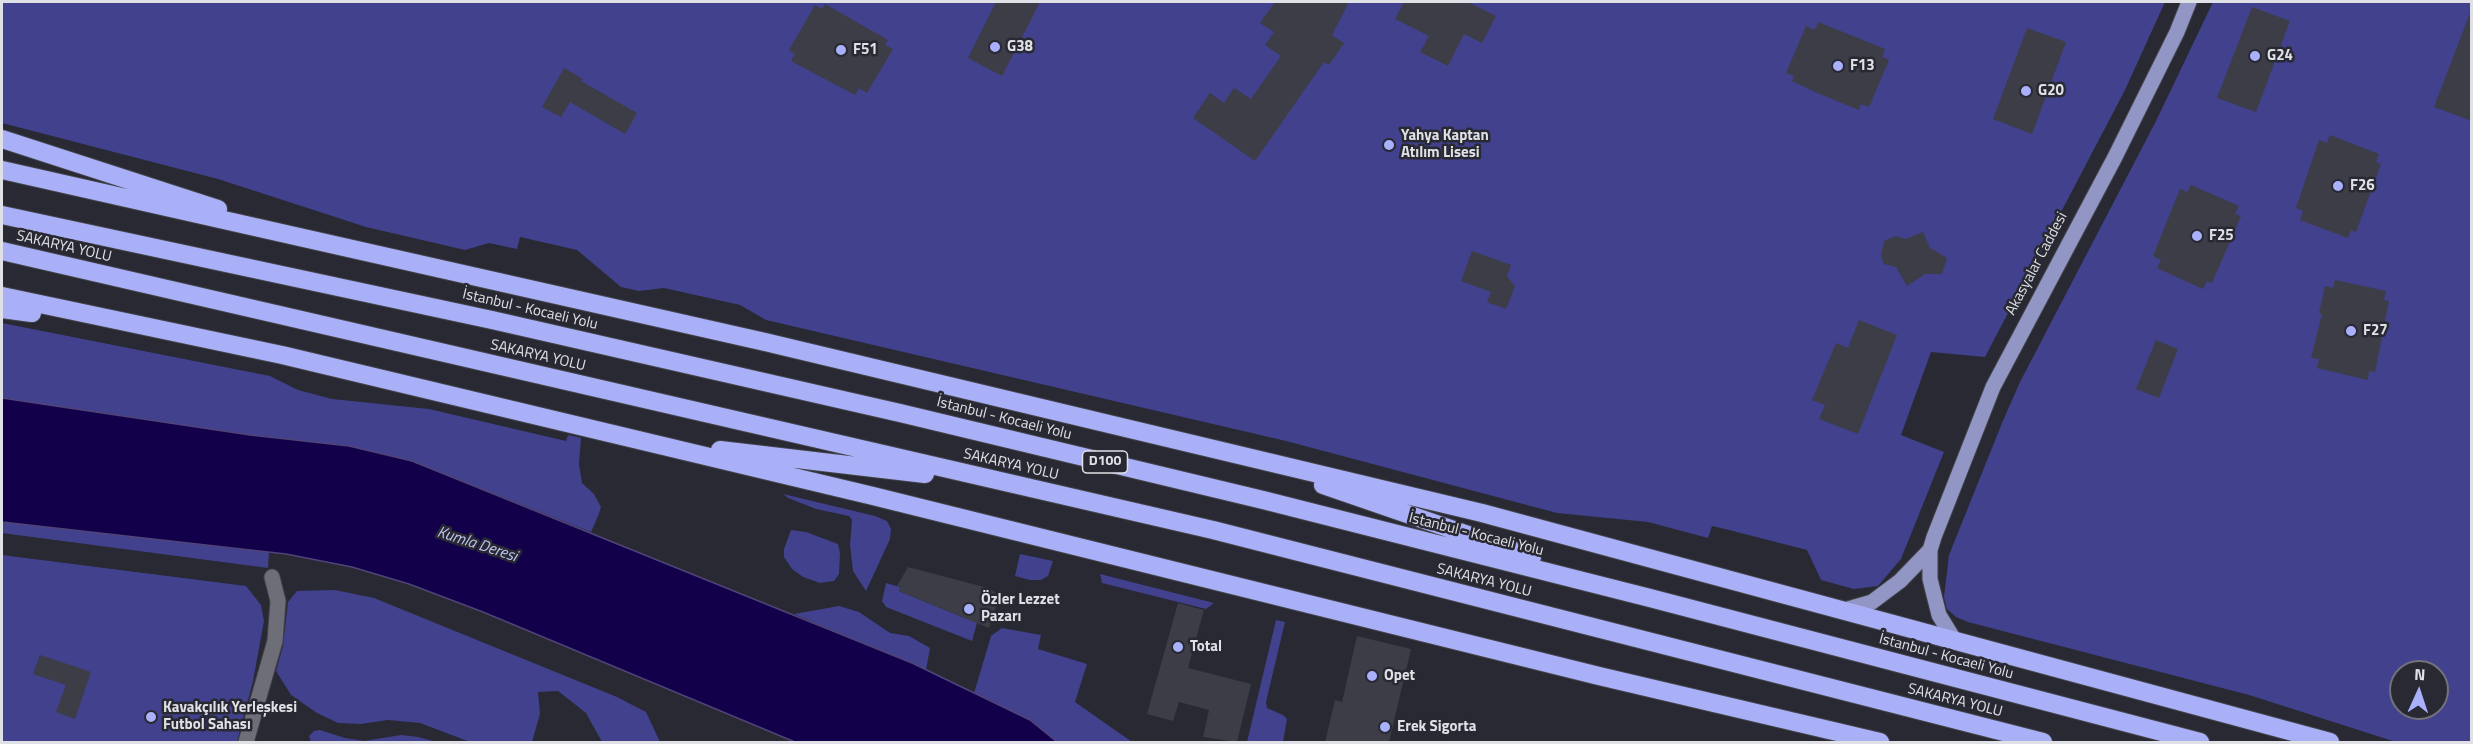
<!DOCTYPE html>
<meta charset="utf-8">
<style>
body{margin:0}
#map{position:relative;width:2473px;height:744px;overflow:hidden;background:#282932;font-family:"Titillium Web",sans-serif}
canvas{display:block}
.frame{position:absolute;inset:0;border:3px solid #e0e1e6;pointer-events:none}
.north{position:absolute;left:2389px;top:660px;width:60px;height:60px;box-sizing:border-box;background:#282932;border:2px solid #72737a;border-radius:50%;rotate:3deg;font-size:16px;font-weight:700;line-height:24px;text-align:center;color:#e0e1e6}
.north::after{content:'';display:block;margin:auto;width:21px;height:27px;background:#a9b0fc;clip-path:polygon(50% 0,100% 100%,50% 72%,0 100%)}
</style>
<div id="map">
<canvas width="2473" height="744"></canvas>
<div class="frame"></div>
<div class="north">N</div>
</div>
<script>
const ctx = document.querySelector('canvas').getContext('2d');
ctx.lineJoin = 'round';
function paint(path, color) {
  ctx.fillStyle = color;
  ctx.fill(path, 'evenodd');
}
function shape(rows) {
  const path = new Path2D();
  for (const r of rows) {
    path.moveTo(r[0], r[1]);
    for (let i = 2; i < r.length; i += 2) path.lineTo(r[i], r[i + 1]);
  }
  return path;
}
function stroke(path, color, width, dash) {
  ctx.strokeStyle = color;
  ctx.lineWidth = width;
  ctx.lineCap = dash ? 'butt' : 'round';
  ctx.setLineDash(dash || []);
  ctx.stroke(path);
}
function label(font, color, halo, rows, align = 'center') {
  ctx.font = font + ' "Titillium Web",sans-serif';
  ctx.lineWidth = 5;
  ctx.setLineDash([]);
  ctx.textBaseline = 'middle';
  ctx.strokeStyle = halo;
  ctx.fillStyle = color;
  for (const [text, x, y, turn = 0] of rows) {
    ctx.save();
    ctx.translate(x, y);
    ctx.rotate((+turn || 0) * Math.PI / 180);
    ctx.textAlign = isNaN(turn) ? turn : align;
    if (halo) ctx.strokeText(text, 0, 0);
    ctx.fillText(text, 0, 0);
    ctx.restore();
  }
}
paint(shape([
 [2,2,2165,2,2125,90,1985,357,1931,352,1901,435,1944,452,1901,559,1878,586,1854,589,1821,580,1807,550,1725,529,1712,526,1708,538,1648,522,1557,513,1286,441,766,320,740,305,664,288,639,291,621,287,577,250,520,237,517,249,489,243,465,250,366,227,218,179,2,123],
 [2213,2,2471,2,2471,742,2396,742,2249,695,1968,622,1956,617,1947,609,1944,597,1949,555,2002,423,2020,382,2156,121],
 [2401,672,2437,672,2437,708,2401,708],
 [2,323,270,376,298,390,332,399,429,409,566,441,568,435,581,438,579,464,582,483,594,494,601,507,598,516,591,532,412,461,349,446,250,435,2,398],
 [783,494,875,516,887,521,891,529,890,539,866,591,853,571,850,545,852,520,849,516,816,509,788,498],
 [2,522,269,552,268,568,2,533],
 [791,530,806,532,838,544,840,553,839,574,834,581,820,583,803,577,792,569,784,557,784,549],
 [1020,554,1053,561,1048,576,1041,580,1030,580,1015,576],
 [2,555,246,586,261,605,264,621,253,681,237,742,2,742],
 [1100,574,1214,603,1206,609,1102,583],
 [886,583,900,587,899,591,977,623,972,641,886,607,882,601],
 [335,590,374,598,617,697,646,712,660,742,602,742,586,713,558,691,538,692,540,714,532,742,470,742,420,723,388,720,361,724,338,723,317,713,291,695,276,671,283,646,288,602,297,591],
 [839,606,859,612,890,633,909,636,930,648,926,670,794,614],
 [1276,620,1285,622,1266,702,1267,708,1283,715,1287,719,1283,742,1247,742],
 [1002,628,1041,635,1038,649,1087,664,1075,702,1132,742,1057,742,1030,720,974,693,991,636],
 [320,730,345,738,364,741,401,735,418,737,437,742,311,742,309,736,314,731]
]), '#41418d');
const water = shape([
 [2,398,250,435,349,446,412,461,912,663,1030,720,1057,742,795,742,483,612,409,584,352,567,286,554,2,522,2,398]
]);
paint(water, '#12004a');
stroke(water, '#504479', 1.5);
paint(shape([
 [996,2,1040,2,1002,76,968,58],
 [1275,2,1349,2,1332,35,1344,43,1329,65,1324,62,1255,161,1193,118,1210,93,1224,103,1234,88,1251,99,1281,56,1265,45,1274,32,1260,23],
 [1404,2,1468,2,1496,16,1482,43,1464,34,1448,66,1420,52,1429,36,1395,19],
 [825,4,888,40,885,45,893,49,867,93,859,88,855,95,791,61,795,54,789,50,815,5,822,9],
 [2252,7,2290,21,2256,112,2217,98],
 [2470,13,2472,13,2472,121,2434,107],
 [1818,22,1885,49,1882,57,1889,60,1869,107,1861,104,1859,110,1817,93,1792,81,1794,76,1786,73,1806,26,1815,30],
 [2027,28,2066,42,2032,134,1993,119],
 [564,68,583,79,581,81,637,113,625,134,570,102,561,117,542,107],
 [2330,135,2379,154,2376,162,2381,164,2356,232,2351,230,2348,238,2300,220,2303,211,2296,208,2319,140,2327,143],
 [2191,185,2239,206,2235,214,2241,216,2212,283,2207,281,2203,289,2157,268,2161,260,2153,256,2180,189,2187,192],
 [1923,232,1930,248,1947,258,1942,274,1925,274,1907,286,1896,267,1884,264,1881,256,1884,241,1896,236,1906,239],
 [1472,251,1511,265,1507,276,1515,286,1506,309,1487,302,1491,292,1461,281],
 [2335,280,2386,291,2384,300,2389,301,2375,372,2369,371,2368,380,2317,368,2319,359,2311,358,2322,314,2319,313,2325,286,2333,288],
 [1859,320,1897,335,1858,434,1819,419,1825,405,1812,400,1836,343,1848,348],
 [2156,340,2178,349,2159,398,2136,389],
 [908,567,988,588,1000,595,989,628,899,591,900,586,897,586],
 [1178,603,1204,610,1188,668,1251,684,1237,742,1203,737,1209,710,1179,702,1173,721,1147,714],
 [1357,636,1411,649,1389,742,1325,742,1335,700,1342,702],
 [40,655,91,672,75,719,56,712,66,685,33,674]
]), '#3c3d46');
const street = shape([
 [246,742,275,641,278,601,272,577]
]);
const primary = shape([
 [1841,611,1872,602,1900,581,1930,550],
 [1955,641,1939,615,1930,579,1930,550,1934,537,1993,387,2115,157,2177,32,2189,2]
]);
const highway = shape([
 [2,139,218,209],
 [2,170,765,342,1482,513,2330,742],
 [2,215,492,320,900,413,1263,500,1650,598,2200,742],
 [2,251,1213,530,2043,742],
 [2,296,282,355,873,496,1599,676,1880,742],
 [2,309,32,313],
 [720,450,925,474],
 [1323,485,1532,557]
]);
stroke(street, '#43444b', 17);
stroke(primary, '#43444b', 17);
stroke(highway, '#43444b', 20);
stroke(street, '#6d6e78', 15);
stroke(primary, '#9296c4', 15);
stroke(highway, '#aab0f7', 18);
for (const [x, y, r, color] of [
 [995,47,6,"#a9b0fc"],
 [841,50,6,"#a9b0fc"],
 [2255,56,6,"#a9b0fc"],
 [1838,66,6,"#a9b0fc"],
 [2026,91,6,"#a9b0fc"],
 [1389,145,6,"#a9b0fc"],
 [2338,186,6,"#a9b0fc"],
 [2197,236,6,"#a9b0fc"],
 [2351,331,6,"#a9b0fc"],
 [969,609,6,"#a9b0fc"],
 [1178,647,6,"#a9b0fc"],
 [1372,676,6,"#a9b0fc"],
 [151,717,6,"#a9b0fc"],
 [1385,727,6,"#a9b0fc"]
]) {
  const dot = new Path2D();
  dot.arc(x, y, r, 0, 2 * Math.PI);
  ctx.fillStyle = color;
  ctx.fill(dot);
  stroke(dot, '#282932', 2);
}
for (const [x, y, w] of [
 [1105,462,45]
]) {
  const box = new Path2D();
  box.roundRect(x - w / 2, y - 11, w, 22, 4.5);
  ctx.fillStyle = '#282932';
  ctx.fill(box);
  stroke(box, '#e0e1e6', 1.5);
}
label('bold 14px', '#e0e1e6', null, [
 ["D100",1105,462]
]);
label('bold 15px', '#e0e1e6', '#282932', [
 ["G38",1007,47],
 ["F51",853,50],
 ["G24",2267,56],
 ["F13",1850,66],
 ["G20",2038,91],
 ["Yahya Kaptan",1401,136],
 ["Atılım Lisesi",1401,153],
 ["F26",2350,186],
 ["F25",2209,236],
 ["F27",2363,331],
 ["Özler Lezzet",981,600],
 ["Pazarı",981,617],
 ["Total",1190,647],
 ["Opet",1384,676],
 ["Kavakçılık Yerleşkesi",163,708],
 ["Futbol Sahası",163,725],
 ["Erek Sigorta",1397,727]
], 'left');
label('15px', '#e0e1e6', '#282932', [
 ["SAKARYA YOLU",64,247,13],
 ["Akasyalar Caddesi",2037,264,-62],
 ["İstanbul - Kocaeli Yolu",530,310,13],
 ["SAKARYA YOLU",538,356,13],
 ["İstanbul - Kocaeli Yolu",1004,419,14],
 ["SAKARYA YOLU",1011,465,13],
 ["İstanbul - Kocaeli Yolu",1476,535,14],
 ["SAKARYA YOLU",1484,581,14],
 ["İstanbul - Kocaeli Yolu",1946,657,15],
 ["SAKARYA YOLU",1955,701,14]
]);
label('italic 16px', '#bec3ef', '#282932', [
 ["Kumla Deresi",477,545,18]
]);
</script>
